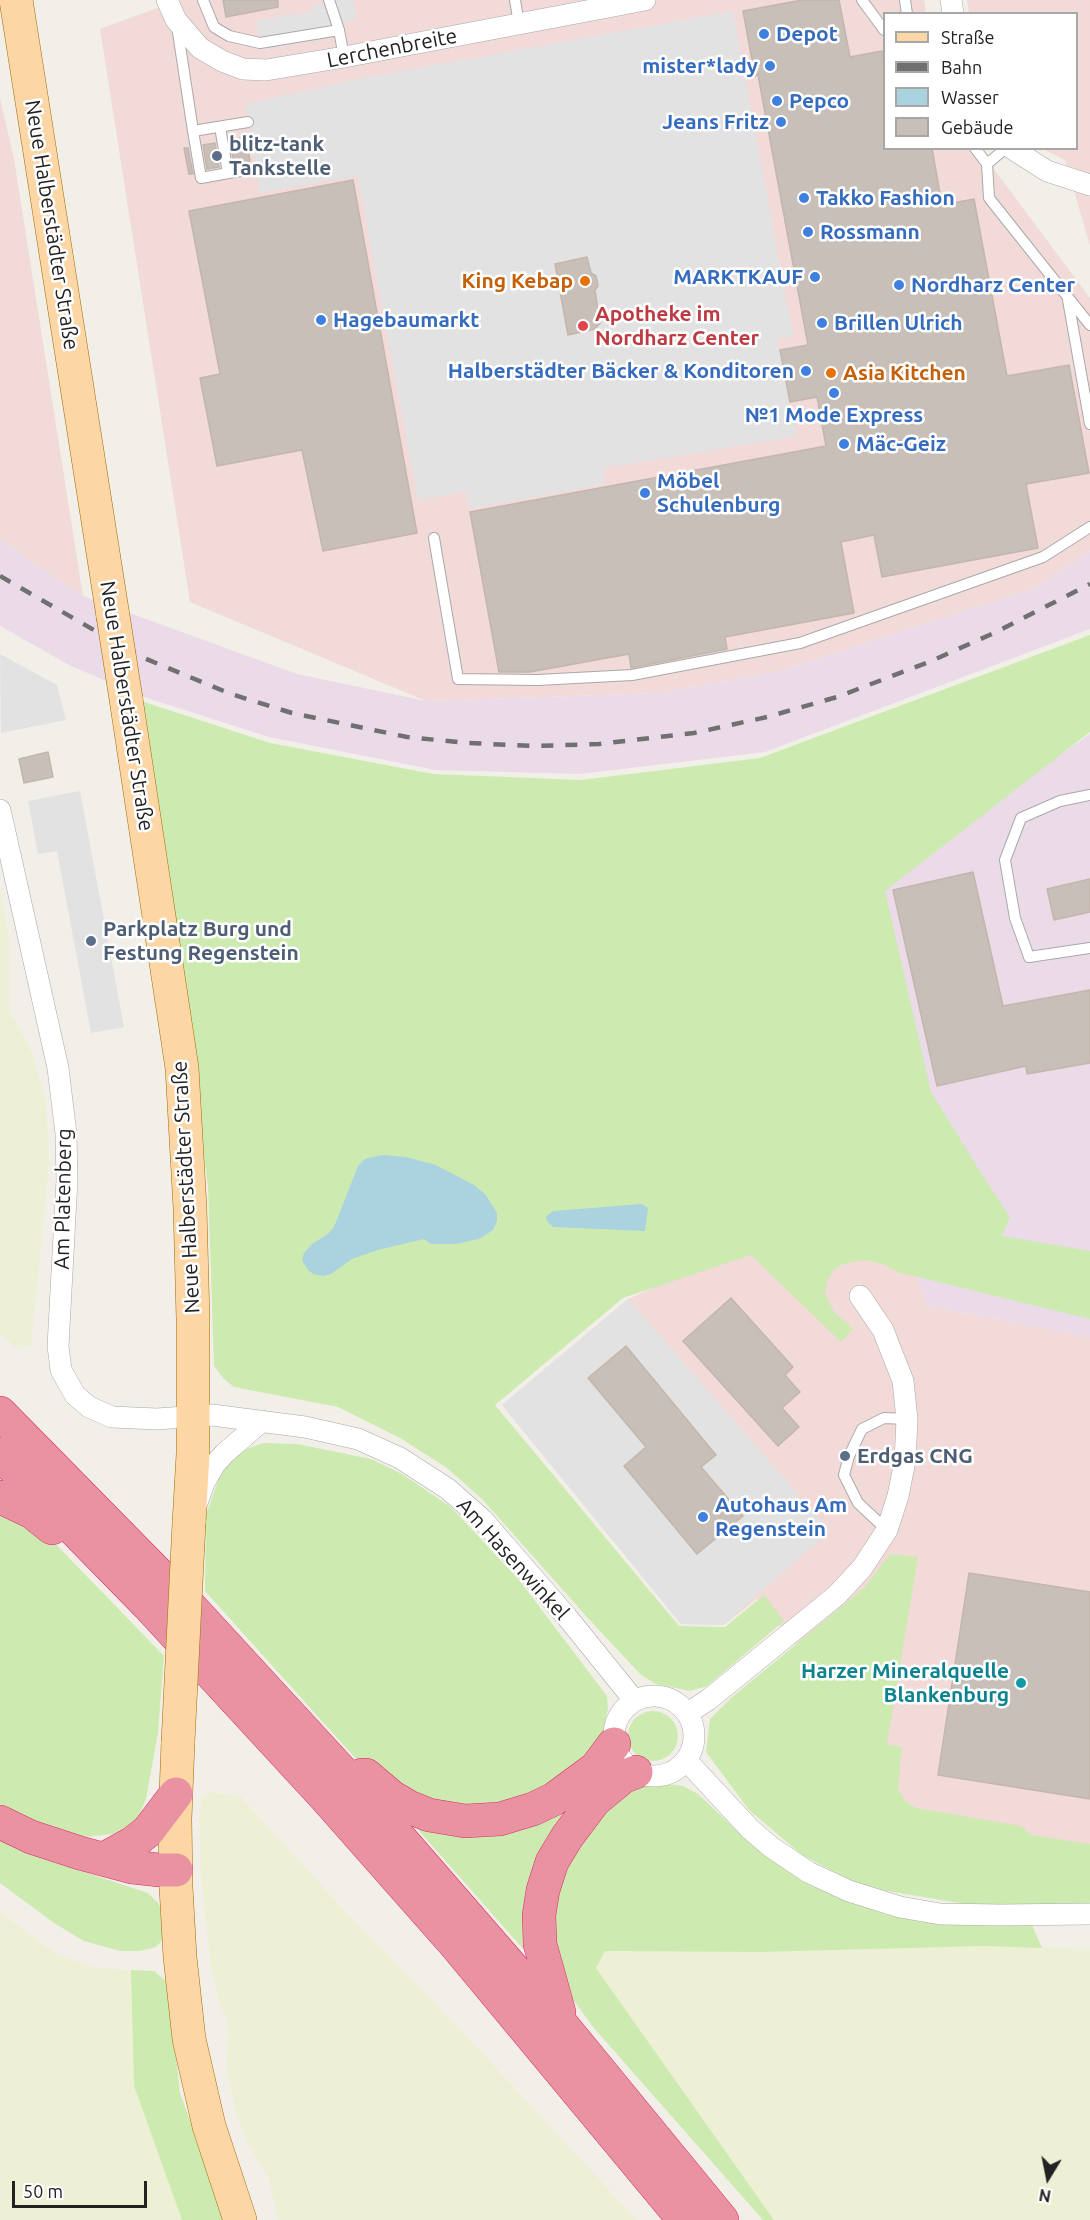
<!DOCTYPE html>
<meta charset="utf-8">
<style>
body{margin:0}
#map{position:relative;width:1090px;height:2220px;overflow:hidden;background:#f2efe9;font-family:Ubuntu,sans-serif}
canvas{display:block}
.legend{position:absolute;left:883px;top:12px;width:195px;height:138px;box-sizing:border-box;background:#fff;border:2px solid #a7a7a7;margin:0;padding:8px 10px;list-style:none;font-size:18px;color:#222}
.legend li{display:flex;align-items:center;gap:12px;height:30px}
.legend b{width:30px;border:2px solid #a7a7a7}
.north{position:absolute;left:1018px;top:2148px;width:60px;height:60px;-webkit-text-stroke:4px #fff;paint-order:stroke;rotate:190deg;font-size:16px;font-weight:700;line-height:24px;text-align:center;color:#222}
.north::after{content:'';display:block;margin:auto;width:21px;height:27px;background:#222;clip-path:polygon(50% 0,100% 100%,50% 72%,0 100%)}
.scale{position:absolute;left:12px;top:2181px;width:135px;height:27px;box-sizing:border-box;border:3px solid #222;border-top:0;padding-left:8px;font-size:18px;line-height:21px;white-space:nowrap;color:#222;-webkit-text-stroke:4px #fff;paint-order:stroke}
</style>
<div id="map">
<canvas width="1090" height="2220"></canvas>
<ul class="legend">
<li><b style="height:8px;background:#fcd6a4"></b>Straße</li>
<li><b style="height:8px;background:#707070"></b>Bahn</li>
<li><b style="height:16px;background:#aad3df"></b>Wasser</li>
<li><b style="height:16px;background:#c7bfb8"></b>Gebäude</li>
</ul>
<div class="north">N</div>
<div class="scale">50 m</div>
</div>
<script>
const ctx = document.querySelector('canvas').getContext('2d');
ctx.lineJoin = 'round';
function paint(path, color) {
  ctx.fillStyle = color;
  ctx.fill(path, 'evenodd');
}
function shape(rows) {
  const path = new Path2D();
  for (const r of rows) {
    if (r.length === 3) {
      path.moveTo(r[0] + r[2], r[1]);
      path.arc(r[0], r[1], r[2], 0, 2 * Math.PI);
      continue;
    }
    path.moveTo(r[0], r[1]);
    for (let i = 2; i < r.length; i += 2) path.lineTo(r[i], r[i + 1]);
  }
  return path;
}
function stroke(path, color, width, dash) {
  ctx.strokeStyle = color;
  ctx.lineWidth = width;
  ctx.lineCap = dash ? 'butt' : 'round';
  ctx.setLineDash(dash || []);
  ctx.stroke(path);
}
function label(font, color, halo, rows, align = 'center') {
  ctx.font = font + ' Ubuntu,sans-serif';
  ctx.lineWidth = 5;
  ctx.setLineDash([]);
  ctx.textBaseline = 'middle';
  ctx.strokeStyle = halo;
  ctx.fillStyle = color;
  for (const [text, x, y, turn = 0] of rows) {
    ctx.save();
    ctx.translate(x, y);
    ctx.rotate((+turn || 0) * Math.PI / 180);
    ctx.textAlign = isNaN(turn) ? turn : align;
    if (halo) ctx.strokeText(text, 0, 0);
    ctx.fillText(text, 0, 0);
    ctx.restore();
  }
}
paint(shape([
 [179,0,924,0,926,13,884,14,884,148,979,149,1090,298,1090,551,1035,588,779,671,658,693,426,701,190,602,100,29],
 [967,0,1090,0,1090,246,1065,160,1043,149,1076,148,1076,14,969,13],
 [0,98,14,159,83,596,0,540],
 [895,1210,927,1306,1090,1337,1090,1859,886,1841,803,1654,757,1599,724,1625,681,1624,502,1405,628,1299,682,1275]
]), '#f2dad9');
paint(shape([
 [0,540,83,596,297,674,426,701,658,693,779,671,1035,588,1090,551,1090,629,765,752,580,774,435,770,269,737,141,696,71,666,0,626],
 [1090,734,1090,1337,927,1306,895,1210,874,886]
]), '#ebdbe8');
paint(shape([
 [0,887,9,940,9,1009,33,1055,46,1102,49,1163,31,1346,16,1348,0,1333],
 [212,1792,240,1796,348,1914,463,2032,637,2220,278,2220,269,2179,249,2146,236,2114,226,2065,229,2033,226,2017,220,2006,211,1967,201,1876,199,1817,202,1797],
 [0,1912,58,1955,92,1967,131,1970,134,2086,182,2220,0,2220],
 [984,1946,1090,1949,1090,2220,774,2220,596,1968,605,1951,760,1952]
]), '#eef0d5');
paint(shape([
 [1090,635,1090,732,885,891,931,1092,981,1173,1010,1217,1002,1236,1090,1251,1090,1319,897,1272,885,1265,866,1260,842,1264,832,1272,827,1282,825,1293,834,1312,853,1329,841,1342,751,1255,623,1298,495,1405,679,1626,725,1627,764,1595,784,1621,707,1686,690,1691,656,1684,641,1675,586,1616,482,1499,447,1468,400,1438,338,1407,234,1387,223,1378,214,1366,208,1186,161,837,141,701,270,743,433,774,581,780,760,758],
 [264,1443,297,1444,371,1459,402,1474,451,1507,519,1580,607,1696,608,1708,601,1743,528,1805,452,1812,357,1760,205,1591,206,1515,219,1478,231,1460,246,1449],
 [0,1504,43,1531,164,1656,158,1733,146,1799,136,1822,113,1834,85,1837,41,1826,0,1804],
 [890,1554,918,1557,887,1744,902,1747,898,1790,905,1801,916,1808,1021,1826,1031,1835,1090,1844,1090,1903,977,1906,864,1887,802,1855,749,1810,706,1752,710,1719,731,1698,864,1588],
 [653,1736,25],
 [638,1784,654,1786,669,1784,683,1786,698,1794,752,1845,803,1882,836,1897,887,1915,923,1922,1032,1925,1042,1948,984,1946,760,1952,605,1951,596,1968,774,2220,763,2220,593,2027,572,1998,557,1966,550,1928,565,1858,585,1826],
 [564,1803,573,1811,532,1959,412,1823],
 [0,1838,36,1856,148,1893,158,1903,165,1916,165,1937,156,1947,140,1951,120,1951,84,1941,54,1923,0,1883],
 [131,1970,154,1971,168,1983,180,2093,226,2220,182,2220,134,2086]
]), '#cdebb0');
paint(shape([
 [330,0,353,0,357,20,344,22,345,35,261,50,256,21,314,11,313,5,329,2],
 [733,11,793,336,778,339,797,436,603,468,605,484,470,509,466,491,418,500,358,176,260,193,245,104,364,78],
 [587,257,591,273,596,276,598,286,595,290,600,323,595,329,568,334,555,264],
 [0,654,57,685,66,720,1,733],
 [80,791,124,1027,91,1033,57,851,38,854,28,801],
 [628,1299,830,1531,754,1597,724,1625,681,1624,502,1405]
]), '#e2e2e2');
paint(shape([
 [382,1155,406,1157,436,1165,474,1185,485,1194,497,1213,497,1221,493,1230,479,1239,456,1244,431,1244,424,1239,378,1250,352,1259,331,1274,323,1276,313,1274,308,1270,302,1260,304,1253,312,1244,328,1234,334,1227,358,1166,365,1159],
 [642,1204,648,1208,645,1231,553,1227,547,1221,546,1217,553,1211]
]), '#aad3df');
const building = shape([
 [223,0,278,0,278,7,226,17,223,0],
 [802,0,839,0,850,57,882,51,885,67,885,148,932,148,942,205,974,199,1007,376,1069,365,1089,473,1026,484,1038,548,882,577,874,535,841,542,854,613,725,637,727,649,631,668,629,654,530,672,499,672,470,512,826,446,817,397,790,402,780,350,808,345,758,75,755,76,743,11,802,0],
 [246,137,250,161,234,164,230,140,246,137],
 [215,143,219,167,207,169,203,145,215,143],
 [184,148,188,148,193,174,189,174,184,148],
 [353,180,417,533,323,551,302,450,217,466,200,378,220,374,189,211,353,180],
 [587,257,591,273,596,276,597,280,598,286,595,290,600,323,595,329,568,335,555,264,587,257],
 [48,752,53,777,24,783,19,759,48,752],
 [973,872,1003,1006,1090,990,1090,1063,1027,1074,1026,1066,937,1086,893,890,973,872],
 [1090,879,1090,912,1054,920,1047,889,1090,879],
 [731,1298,793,1367,785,1375,800,1392,782,1408,799,1427,778,1446,683,1341,731,1298],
 [626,1346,716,1455,701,1467,743,1516,697,1554,624,1466,646,1447,588,1378,626,1346],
 [969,1573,1090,1592,1090,1799,938,1775,969,1573]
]);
paint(building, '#c7bfb8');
stroke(building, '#c4b6ab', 1.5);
const lane = shape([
 [203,0,214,27,229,36,260,43,339,30],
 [329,0,339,30,344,57],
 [515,0,519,24],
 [862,0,884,30],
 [905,0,907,14],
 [177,26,193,131],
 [248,122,193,131,201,178,256,168],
 [220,127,228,173],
 [975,148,987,164,989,198,1090,325],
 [987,164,1006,148],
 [1068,300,1090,424],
 [434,538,458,679,538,680,632,675,800,643,1043,557,1090,527],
 [1090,795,1060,801,1021,818,1005,860,1015,918,1029,957,1090,948],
 [887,1530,858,1503,844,1475,849,1456,862,1429,884,1418,907,1419]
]);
const street = shape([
 [167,0,176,20,200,48,222,61,243,69,266,70,344,57,645,0],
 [951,0,953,14],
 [1011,148,1047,171,1090,185],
 [0,810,58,1068,66,1134,67,1180,58,1346,61,1370,75,1395,89,1407,112,1417,157,1419,212,1415,305,1427,358,1439,400,1458,448,1489,482,1519,567,1617,634,1700],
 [197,1503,204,1483,215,1464,225,1453,262,1421],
 [654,1736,40],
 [688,1713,708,1700,837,1595,862,1568,887,1530,898,1496,905,1461,907,1419,903,1381,883,1330,860,1296],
 [686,1760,750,1829,771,1847,808,1872,849,1891,900,1907,940,1914,1000,1915,1090,1914]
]);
const primary = shape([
 [16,0,113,616],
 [126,699,182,1068,190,1208,193,1319,193,1454,189,1523],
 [178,1742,175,1819,176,1887,180,1957,189,2039,209,2126,240,2220]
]);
const highway = shape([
 [0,1413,184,1600,345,1775,563,2026,722,2220],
 [0,1454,148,1605,326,1798,454,1943,684,2220],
 [0,1497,32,1512,52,1528],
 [362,1775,366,1775,392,1797,409,1807,429,1815,465,1821,500,1819,533,1809,554,1799,596,1768,614,1744],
 [0,1822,31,1837,80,1853,132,1867,159,1870,176,1870],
 [104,1859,133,1843,148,1831,176,1794],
 [559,2012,540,1944,539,1915,543,1890,552,1862,567,1837,594,1801,623,1777,636,1772]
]);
stroke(lane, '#a9a9a9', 12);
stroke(street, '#a9a9a9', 22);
stroke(primary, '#a06b00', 34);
stroke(highway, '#dc2a67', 34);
stroke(lane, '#fff', 10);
stroke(street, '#fff', 21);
stroke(primary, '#fcd6a4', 33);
stroke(highway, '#e892a2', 33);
stroke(shape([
 [0,576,139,656,231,694,292,713,407,737,468,743,534,746,599,744,694,733,767,717,837,697,929,662,994,633,1090,584]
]), '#707070', 4.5, [12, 12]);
const primaryBridge = shape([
 [113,616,126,699],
 [178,1742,189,1523]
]);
stroke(primaryBridge, '#a06b00', 34, []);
stroke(primaryBridge, '#fcd6a4', 33);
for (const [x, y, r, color] of [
 [764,34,6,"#3f7fe0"],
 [770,66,6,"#3f7fe0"],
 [777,101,6,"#3f7fe0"],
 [781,122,6,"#3f7fe0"],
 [217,156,6,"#5c6f8a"],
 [804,198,6,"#3f7fe0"],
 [808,232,6,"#3f7fe0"],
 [815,277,6,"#3f7fe0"],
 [585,281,6,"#e8710a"],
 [899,285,6,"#3f7fe0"],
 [321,320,6,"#3f7fe0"],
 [822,323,6,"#3f7fe0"],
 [583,326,6,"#e0444e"],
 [806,371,6,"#3f7fe0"],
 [831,373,6,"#e8710a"],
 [834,393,6,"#3f7fe0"],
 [844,444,6,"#3f7fe0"],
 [645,493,6,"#3f7fe0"],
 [91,941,6,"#5c6f8a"],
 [845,1456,6,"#5c6f8a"],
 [703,1517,6,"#3f7fe0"],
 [1021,1683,6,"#0f9aa8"]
]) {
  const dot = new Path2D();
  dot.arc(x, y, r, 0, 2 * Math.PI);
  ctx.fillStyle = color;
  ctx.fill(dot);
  stroke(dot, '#fff', 2);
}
label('bold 21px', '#366cbe', '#fff', [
 ["Depot",776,34],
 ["mister*lady",758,66,"right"],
 ["Pepco",789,101],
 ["Jeans Fritz",769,122,"right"],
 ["Takko Fashion",816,198],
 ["Rossmann",820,232],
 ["MARKTKAUF",803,277,"right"],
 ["Nordharz Center",911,285],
 ["Hagebaumarkt",333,320],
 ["Brillen Ulrich",834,323],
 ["Halberstädter Bäcker & Konditoren",794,371,"right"],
 ["№1 Mode Express",834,415,"center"],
 ["Mäc-Geiz",856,444],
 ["Möbel",657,481],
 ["Schulenburg",657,505],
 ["Autohaus Am",715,1505],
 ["Regenstein",715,1529]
], 'left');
label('21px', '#222', '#fff', [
 ["Lerchenbreite",392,48,-11],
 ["Neue Halberstädter Straße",52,225,81],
 ["Neue Halberstädter Straße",127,706,81],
 ["Neue Halberstädter Straße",186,1187,-93],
 ["Am Platenberg",63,1199,-89],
 ["Am Hasenwinkel",513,1559,48]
]);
label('bold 21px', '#4e5e75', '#fff', [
 ["blitz-tank",229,144],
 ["Tankstelle",229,168],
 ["Parkplatz Burg und",103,929],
 ["Festung Regenstein",103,953],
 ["Erdgas CNG",857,1456]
], 'left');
label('bold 21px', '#c56008', '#fff', [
 ["King Kebap",573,281],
 ["Asia Kitchen",843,373,"left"]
], 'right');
label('bold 21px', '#be3a42', '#fff', [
 ["Apotheke im",595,314],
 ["Nordharz Center",595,338]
], 'left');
label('bold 21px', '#0d838f', '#fff', [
 ["Harzer Mineralquelle",1009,1671],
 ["Blankenburg",1009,1695]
], 'right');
</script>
